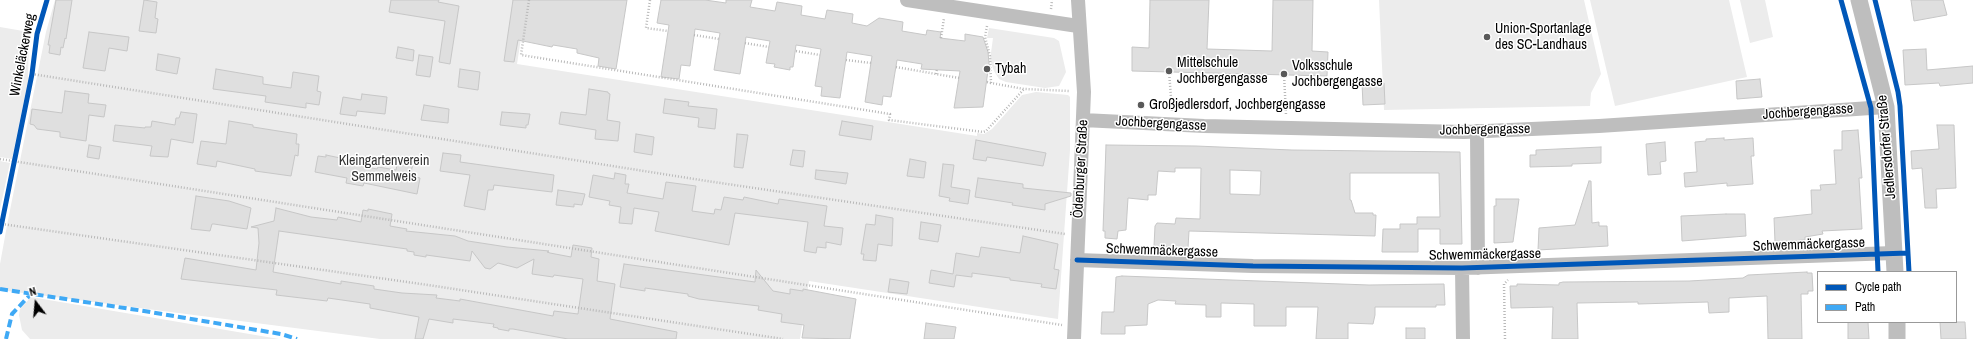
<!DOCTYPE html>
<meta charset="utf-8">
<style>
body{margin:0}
#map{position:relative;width:1973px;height:339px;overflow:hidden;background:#fff;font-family:"Archivo Narrow",sans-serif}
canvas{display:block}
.legend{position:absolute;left:1817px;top:271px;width:140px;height:52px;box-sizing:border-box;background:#fff;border:1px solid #999;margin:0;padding:5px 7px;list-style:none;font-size:12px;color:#000}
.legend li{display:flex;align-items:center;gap:8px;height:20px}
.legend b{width:20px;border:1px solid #999}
.north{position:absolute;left:16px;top:283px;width:40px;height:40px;-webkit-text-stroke:3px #fff;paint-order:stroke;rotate:344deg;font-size:11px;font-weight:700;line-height:16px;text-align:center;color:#000}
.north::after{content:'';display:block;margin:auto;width:14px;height:18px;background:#000;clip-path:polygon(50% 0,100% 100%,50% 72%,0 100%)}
</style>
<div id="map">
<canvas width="1973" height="339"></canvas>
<ul class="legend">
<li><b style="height:5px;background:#0057b8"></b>Cycle path</li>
<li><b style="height:5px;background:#3fa9f5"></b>Path</li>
</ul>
<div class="north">N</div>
</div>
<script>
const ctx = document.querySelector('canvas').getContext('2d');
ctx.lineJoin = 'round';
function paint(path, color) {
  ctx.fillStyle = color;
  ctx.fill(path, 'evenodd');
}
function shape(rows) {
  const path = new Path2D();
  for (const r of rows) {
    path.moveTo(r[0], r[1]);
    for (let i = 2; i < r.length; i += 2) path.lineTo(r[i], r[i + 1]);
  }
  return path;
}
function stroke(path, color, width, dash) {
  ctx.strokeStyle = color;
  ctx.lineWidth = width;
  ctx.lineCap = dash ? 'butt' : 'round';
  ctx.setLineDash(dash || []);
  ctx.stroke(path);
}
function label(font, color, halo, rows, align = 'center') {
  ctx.font = font + ' "Archivo Narrow",sans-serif';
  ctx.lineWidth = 3;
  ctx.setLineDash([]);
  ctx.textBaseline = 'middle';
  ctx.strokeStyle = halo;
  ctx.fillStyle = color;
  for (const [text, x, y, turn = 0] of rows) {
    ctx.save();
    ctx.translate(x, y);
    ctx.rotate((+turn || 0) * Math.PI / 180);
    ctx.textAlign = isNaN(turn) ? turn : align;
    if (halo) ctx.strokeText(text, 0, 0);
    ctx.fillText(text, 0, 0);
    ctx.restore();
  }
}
paint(shape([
 [55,0,527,0,517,64,977,136,977,133,984,134,992,129,1022,95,1036,92,1068,95,1070,97,1070,150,1058,319,809,281,800,339,380,339,0,290,0,264,8,220,46,32],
 [1379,0,1584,0,1601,74,1591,93,1590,106,1384,110],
 [1590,0,1729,0,1747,77,1615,106],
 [1740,0,1765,0,1773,37,1750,43],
 [0,27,29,32,28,81,12,159,0,157],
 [989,28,1054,38,1059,41,1066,72,1059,86,1045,88,1006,82,999,79,994,71,990,60,993,38,987,38],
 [0,161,10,163,0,209],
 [31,297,279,339,30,339,22,330,19,315,20,309]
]), '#ececec');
const building = shape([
 [56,0,72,0,66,39,65,38,63,48,61,47,60,55,49,53,50,45,48,45,56,0],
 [144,0,157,2,155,18,158,19,156,33,139,31,144,0],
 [391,0,439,0,438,2,459,6,450,64,439,62,445,21,389,12,391,0],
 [513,0,627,0,616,69,598,66,599,58,577,53,577,49,553,45,552,47,518,40,514,62,504,61,513,0],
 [661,0,705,0,726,3,726,0,752,0,750,7,775,11,777,2,802,6,801,15,825,19,827,10,853,14,852,23,867,26,879,18,903,22,902,31,926,35,927,30,941,32,940,38,965,41,965,34,983,37,988,52,989,63,983,107,954,108,960,71,921,69,922,64,897,60,891,97,883,96,882,105,865,102,872,56,847,52,840,98,821,96,822,87,815,86,821,49,796,45,793,67,790,67,790,70,774,67,775,64,766,63,770,41,746,37,740,74,714,70,720,33,695,29,690,66,681,65,679,79,661,77,669,25,657,23,661,0],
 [1150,0,1209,0,1207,49,1272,51,1273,0,1313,0,1312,51,1328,52,1327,76,1132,71,1132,47,1149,48,1150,0],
 [1911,0,1943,0,1947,15,1914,21,1911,0],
 [89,32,129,37,127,51,109,48,105,71,83,68,89,32],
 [398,47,414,50,413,61,396,58,398,47],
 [1926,49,1927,70,1973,66,1973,83,1940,86,1939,83,1905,85,1903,50,1926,49],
 [158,54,180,58,177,74,156,70,158,54],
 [419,55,433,57,430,77,416,75,419,55],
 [216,69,263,77,263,84,291,88,293,72,319,76,317,91,321,92,319,105,306,103,306,108,265,102,266,96,213,89,216,69],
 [460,69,480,72,478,90,458,87,460,69],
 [1760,79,1762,97,1737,99,1736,81,1760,79],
 [1362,83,1384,83,1385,104,1363,105,1362,83],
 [589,89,608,92,608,93,610,94,607,120,620,122,618,141,595,139,596,130,559,124,561,112,586,115,589,89],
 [65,91,89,94,88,103,106,105,104,117,89,115,86,141,60,137,60,132,37,129,34,125,30,124,32,109,62,113,65,91],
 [362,94,387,97,385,114,357,111,356,116,340,114,343,97,361,100,362,94],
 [665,99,689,102,688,106,717,109,715,129,698,127,699,118,663,113,665,99],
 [424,105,449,109,448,123,421,120,424,105],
 [181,112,197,114,193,143,171,139,168,157,150,156,152,146,113,141,115,125,145,128,145,127,151,127,152,121,175,125,176,118,179,118,181,112],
 [502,112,530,114,528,125,526,125,526,128,500,125,502,112],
 [229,121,253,125,253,127,297,134,296,144,299,144,298,156,295,155,291,176,255,171,255,169,217,161,216,167,197,164,201,141,226,144,229,121],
 [842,121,873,126,871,140,839,135,842,121],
 [1937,125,1954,125,1956,188,1936,189,1937,208,1925,208,1922,168,1912,169,1911,151,1939,149,1937,125],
 [1858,130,1862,178,1859,178,1862,229,1822,231,1823,234,1805,237,1805,240,1775,242,1774,218,1812,214,1811,190,1821,190,1820,185,1836,184,1834,150,1842,150,1842,131,1858,130],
 [636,134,654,137,652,155,634,152,636,134],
 [737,134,748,135,743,168,734,167,737,134],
 [1724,138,1724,140,1753,138,1754,156,1751,156,1753,184,1727,186,1727,183,1685,187,1684,173,1697,172,1695,142,1706,141,1706,139,1724,138],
 [976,140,1046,153,1043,166,987,157,986,161,973,159,976,140],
 [1665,142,1666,161,1660,162,1661,174,1648,175,1646,144,1665,142],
 [89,145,101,147,99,159,87,157,89,145],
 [1106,145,1196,146,1292,150,1460,152,1462,244,1440,244,1440,229,1418,229,1418,252,1382,252,1383,229,1400,229,1400,224,1417,224,1417,217,1440,217,1439,173,1350,173,1350,200,1351,200,1355,213,1373,213,1373,215,1376,215,1375,236,1189,231,1188,248,1154,246,1155,226,1157,223,1175,224,1176,218,1200,219,1201,168,1175,168,1175,172,1158,171,1156,195,1148,195,1148,200,1128,198,1126,230,1118,231,1117,239,1105,238,1105,231,1103,231,1106,145],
 [1230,170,1261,171,1260,195,1230,194,1230,170],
 [1601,147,1601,163,1572,164,1572,166,1530,167,1530,155,1536,155,1536,150,1601,147],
 [793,150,805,151,803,167,790,165,793,150],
 [443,153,461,155,460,162,554,175,552,192,494,185,493,190,488,190,485,210,464,206,470,175,440,171,443,153],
 [326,155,345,159,345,163,377,169,378,167,396,170,398,160,413,164,410,176,420,178,417,194,364,183,363,186,346,183,347,178,315,172,318,156,326,157,326,155],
 [910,159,926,162,924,178,907,176,910,159],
 [943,164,954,165,951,187,970,190,968,204,949,201,950,198,939,196,943,164],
 [816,170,848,173,846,184,815,179,816,170],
 [615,173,626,175,625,184,629,184,627,193,663,199,666,182,696,186,692,211,714,214,715,209,721,210,724,197,743,200,744,197,778,204,779,199,827,206,824,226,843,228,841,245,826,242,826,248,817,247,816,253,804,251,808,222,735,213,729,245,655,231,659,212,634,208,632,224,619,223,621,207,609,205,610,201,589,197,593,175,614,179,615,173],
 [978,178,1023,184,1023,188,1071,193,1071,196,1045,204,1045,210,1012,205,1013,203,975,197,978,178],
 [1589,181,1591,181,1592,223,1599,222,1599,226,1607,226,1608,246,1538,250,1539,228,1575,225,1589,181],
 [558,190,585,194,582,205,574,204,574,207,556,205,558,190],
 [196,196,229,201,251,208,247,229,214,224,212,224,210,231,191,229,196,196],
 [1496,199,1519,199,1513,242,1494,243,1494,206,1496,206,1496,199],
 [276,208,311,217,337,220,338,217,361,222,363,210,368,211,368,209,392,214,390,226,407,229,406,231,455,236,468,241,507,247,549,251,547,252,550,253,571,257,573,245,592,248,591,257,599,259,597,281,615,284,610,319,677,332,676,339,568,339,513,329,509,329,509,331,498,329,498,328,493,327,494,324,453,319,453,323,429,319,423,339,415,339,419,317,370,308,370,304,328,298,327,301,276,295,277,290,181,279,185,258,256,270,259,243,258,228,251,227,274,221,276,208],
 [279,231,407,249,407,251,414,252,414,255,426,257,426,255,470,261,472,251,485,268,490,269,498,263,517,268,534,259,532,274,553,277,554,275,583,279,578,314,554,311,553,316,460,299,460,301,436,298,437,295,402,293,374,289,374,286,341,281,341,284,273,272,279,231],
 [1726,214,1745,214,1746,236,1682,241,1681,216,1726,214],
 [876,215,893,218,892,246,878,244,876,261,863,260,864,254,861,254,866,224,875,225,876,215],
 [921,222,941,225,938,242,919,239,921,222],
 [1023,236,1058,244,1054,269,1059,270,1056,289,1041,287,1042,284,1010,280,1010,278,972,273,972,277,956,275,954,287,929,283,931,270,953,274,956,253,979,257,981,247,1020,253,1023,236],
 [624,264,755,282,756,270,773,291,790,294,790,289,803,291,803,289,856,299,850,339,802,338,804,325,781,322,782,314,758,310,759,306,699,299,688,296,688,294,645,288,645,291,620,287,624,264],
 [1807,272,1807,273,1812,273,1813,291,1808,291,1808,294,1801,294,1802,339,1768,339,1767,296,1729,298,1729,312,1709,313,1708,302,1638,304,1638,302,1577,303,1578,339,1552,339,1553,307,1511,308,1510,286,1517,286,1517,284,1559,285,1559,283,1563,282,1689,281,1743,278,1748,275,1807,272],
 [1122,276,1369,285,1444,284,1445,305,1436,305,1436,307,1375,307,1375,315,1373,324,1348,323,1348,339,1316,339,1318,307,1286,307,1286,326,1254,326,1254,304,1221,303,1221,317,1206,317,1206,305,1175,304,1176,301,1158,300,1148,304,1147,325,1125,326,1125,334,1101,334,1102,312,1114,312,1116,277,1122,276],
 [890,279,909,282,907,294,888,292,890,279],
 [1848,322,1868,322,1869,339,1848,339,1848,322],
 [1940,322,1965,322,1966,339,1941,339,1940,322],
 [926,323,956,327,954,339,924,339,926,323],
 [1406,328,1425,328,1425,339,1406,339,1406,328]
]);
paint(building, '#dfdfdf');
stroke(building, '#c7c7c7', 1);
stroke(shape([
 [529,0,521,55,890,114,889,120,983,132,986,131,1024,89],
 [650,0,646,28,668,31],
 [1051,9,1052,0],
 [987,26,985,37,990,56,991,83,1024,89,1070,91],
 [694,35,719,39],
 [941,38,944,18],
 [745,43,769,47],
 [796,51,820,55],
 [846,60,871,63],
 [896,67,959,78],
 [1169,71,1172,111],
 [32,74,707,181,1065,234],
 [936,74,937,69],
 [1284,74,1286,115],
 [987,82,991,83],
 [0,159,1062,325],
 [2,224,428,285,783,339],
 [1505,339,1504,284,1508,280]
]), '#b9b9b9', 2.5, [1, 2]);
stroke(shape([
 [907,0,1078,26],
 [1083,120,1204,126,1464,132,1599,126,1886,107],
 [1477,131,1478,268],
 [1077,260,1253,266,1462,268,1894,253],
 [1462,268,1463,339],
 [1074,339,1084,92,1078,0]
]), '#bebebe', 14);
stroke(shape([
 [1859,0,1886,107,1895,272],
 [1897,322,1897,339]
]), '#bebebe', 17);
stroke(shape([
 [0,289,144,311,281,334,297,339],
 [6,339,12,314,31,294]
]), '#3fa9f5', 4, [8, 4]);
stroke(shape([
 [1841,0,1871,108,1878,272],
 [1875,0,1898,92,1900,106,1909,272],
 [0,232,32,74,37,34,47,0],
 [1077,260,1253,266,1462,268,1908,253]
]), '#0057b8', 5);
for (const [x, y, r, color] of [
 [1487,37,4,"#595959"],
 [987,69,4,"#595959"],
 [1169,71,4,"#595959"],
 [1284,74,4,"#595959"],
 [1141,105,4,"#595959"]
]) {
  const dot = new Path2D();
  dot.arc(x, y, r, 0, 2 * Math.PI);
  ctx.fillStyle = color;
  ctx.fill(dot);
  stroke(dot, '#fff', 1.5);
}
label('14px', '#000', '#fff', [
 ["Union-Sportanlage",1495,29],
 ["des SC-Landhaus",1495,45],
 ["Mittelschule",1177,63],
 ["Jochbergengasse",1177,79],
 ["Volksschule",1292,66],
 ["Jochbergengasse",1292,82],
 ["Tybah",995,69],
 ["Großjedlersdorf, Jochbergengasse",1149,105]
], 'left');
label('14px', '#000', '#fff', [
 ["Winkeläckerweg",23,55,-79],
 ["Jochbergengasse",1808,112,-4],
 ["Jochbergengasse",1161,124,3],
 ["Jochbergengasse",1485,130,-1],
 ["Jedlersdorfer Straße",1887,147,-95],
 ["Ödenburger Straße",1081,169,-87],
 ["Schwemmäckergasse",1809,245,-2],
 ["Schwemmäckergasse",1162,251,2],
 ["Schwemmäckergasse",1485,255,-1]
]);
label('14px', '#333', '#fff', [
 ["Kleingartenverein",384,161],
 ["Semmelweis",384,177]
]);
</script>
